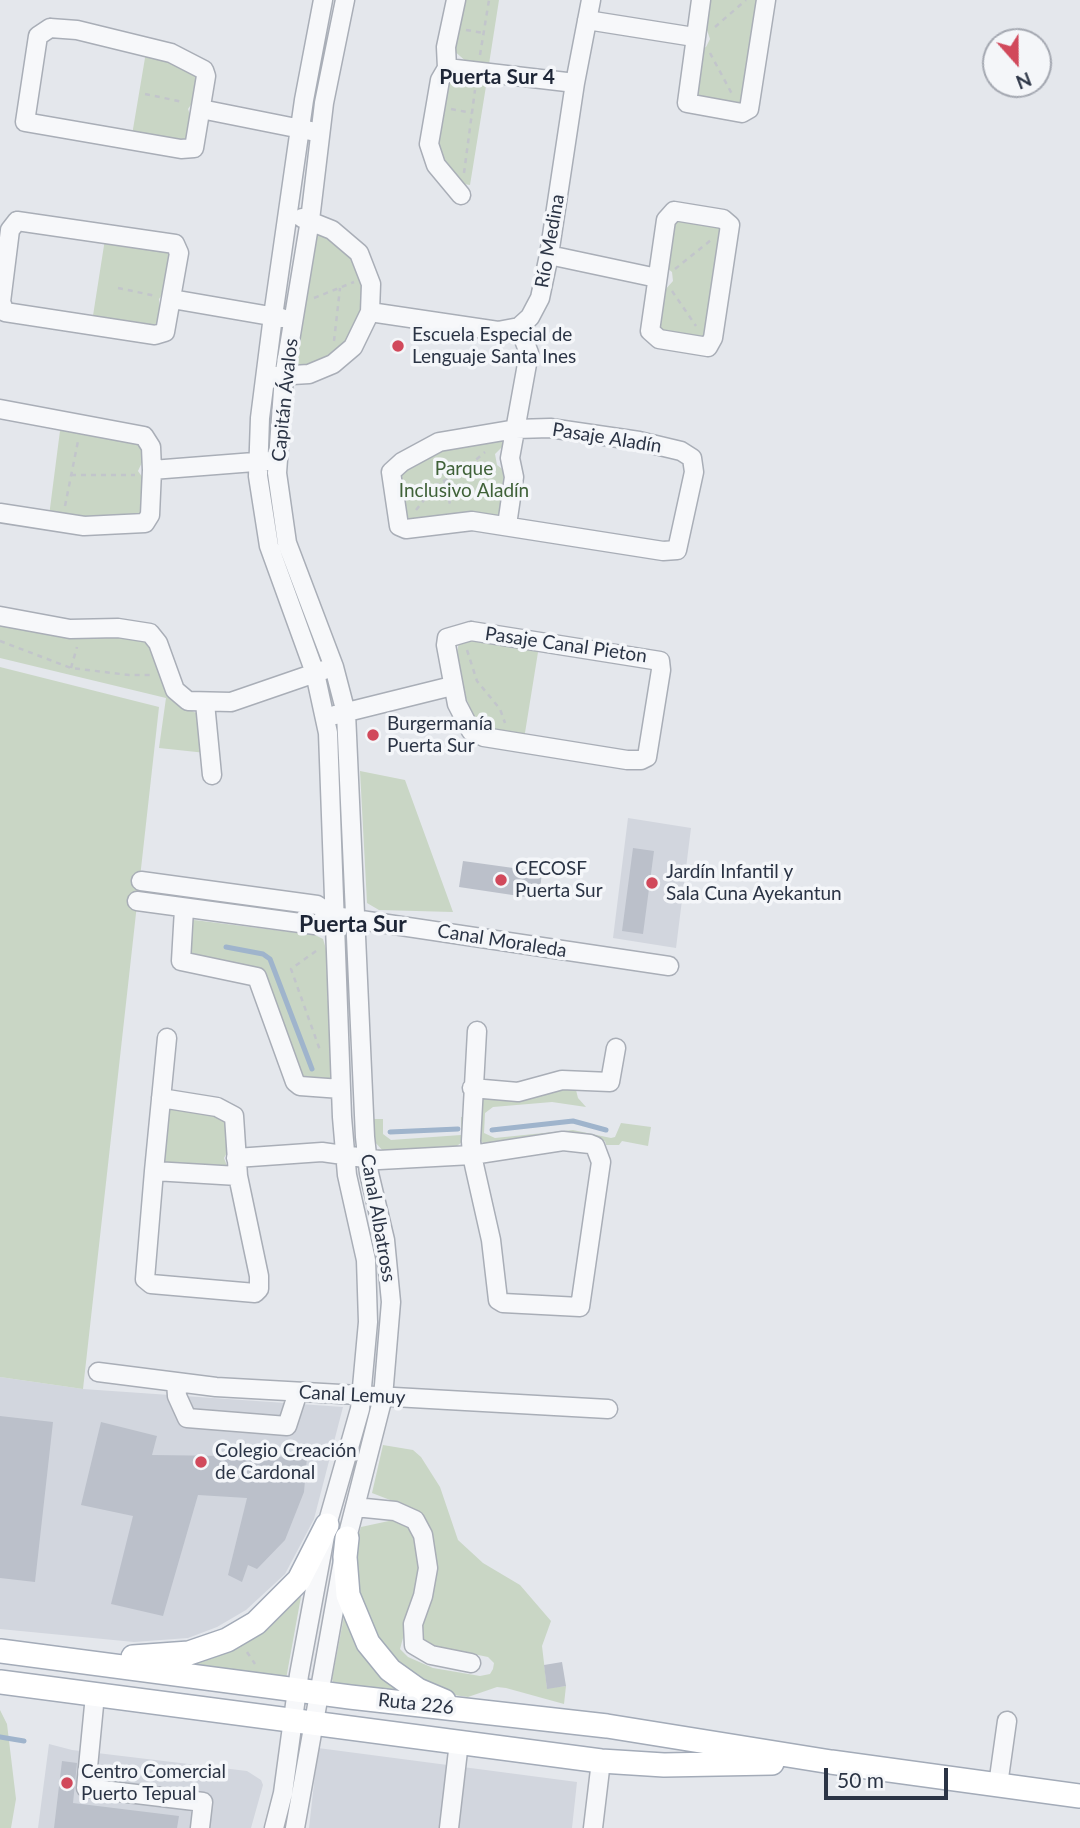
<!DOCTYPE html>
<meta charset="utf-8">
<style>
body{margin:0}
#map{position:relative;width:1080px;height:1828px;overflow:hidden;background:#e4e7ec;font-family:Lato,sans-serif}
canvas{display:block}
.north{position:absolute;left:982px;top:28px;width:70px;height:70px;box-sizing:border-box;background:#f4f6f9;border:2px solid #a4a8b1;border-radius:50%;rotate:159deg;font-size:19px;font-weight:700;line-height:28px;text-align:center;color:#2b3445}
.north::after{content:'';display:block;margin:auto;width:24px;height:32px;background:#d1495b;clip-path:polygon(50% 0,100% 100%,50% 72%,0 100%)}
.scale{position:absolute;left:824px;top:1768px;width:124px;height:32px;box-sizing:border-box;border:4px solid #2b3445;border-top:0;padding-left:9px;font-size:21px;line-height:24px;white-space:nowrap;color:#2b3445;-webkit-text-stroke:5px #f4f6f9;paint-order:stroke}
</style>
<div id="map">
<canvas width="1080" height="1828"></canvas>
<div class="north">N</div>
<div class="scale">50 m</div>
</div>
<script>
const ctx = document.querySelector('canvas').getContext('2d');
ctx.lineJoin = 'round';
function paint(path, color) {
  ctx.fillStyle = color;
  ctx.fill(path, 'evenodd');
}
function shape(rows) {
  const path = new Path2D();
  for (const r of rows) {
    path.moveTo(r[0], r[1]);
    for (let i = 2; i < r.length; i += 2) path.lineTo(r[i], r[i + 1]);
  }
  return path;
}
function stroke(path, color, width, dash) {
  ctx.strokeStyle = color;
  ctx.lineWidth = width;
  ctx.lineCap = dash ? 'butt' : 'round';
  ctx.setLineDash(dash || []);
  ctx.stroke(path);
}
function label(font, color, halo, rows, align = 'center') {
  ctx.font = font + ' Lato,sans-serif';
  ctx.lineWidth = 7;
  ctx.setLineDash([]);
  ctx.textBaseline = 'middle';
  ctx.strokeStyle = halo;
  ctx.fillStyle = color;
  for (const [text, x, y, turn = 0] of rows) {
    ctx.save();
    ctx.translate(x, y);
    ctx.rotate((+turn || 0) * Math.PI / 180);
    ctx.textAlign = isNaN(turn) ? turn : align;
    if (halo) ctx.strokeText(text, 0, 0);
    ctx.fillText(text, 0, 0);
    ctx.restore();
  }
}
paint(shape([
 [628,818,691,828,676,948,613,938],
 [0,1377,83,1389,343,1407,314,1519,285,1574,246,1610,217,1627,188,1638,134,1642,0,1629],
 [49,1744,72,1750,247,1771,261,1780,263,1785,251,1828,38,1828],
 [318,1748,577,1782,572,1828,309,1828]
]), '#d2d6de');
paint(shape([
 [461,0,499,0,489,64,469,64,452,49],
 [706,0,763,0,744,105,691,101,698,50,706,47,710,39,706,27],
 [146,52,200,71,195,99,188,109,191,118,192,142,132,135],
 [463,78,487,80,470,185,457,183,446,171,433,141,446,81],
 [674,219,722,224,707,339,661,336,655,326,664,291,673,281,672,272,663,265],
 [316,234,329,239,350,257,362,288,362,309,344,344,336,351,320,362,294,369],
 [105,239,171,249,166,289,159,299,161,328,92,322],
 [61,423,141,443,144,458,138,471,145,481,145,512,138,520,49,516],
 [506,439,506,443,495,454,497,465,506,472,502,517,406,523,396,477,402,469,437,448],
 [0,620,139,636,152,651,171,700,198,714,206,753,159,748,166,698,0,658],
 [460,637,539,646,524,739,479,728,466,698,457,653],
 [0,667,159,707,83,1389,0,1377],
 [360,771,405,780,453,912,379,910,367,903],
 [194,920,315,935,323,939,326,949,331,1082,304,1084,265,983,186,958,190,922],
 [575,1086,578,1098,586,1107,552,1102,493,1107,485,1113,484,1133,495,1138,573,1130,611,1138,615,1137,621,1123,651,1127,648,1146,622,1141,619,1145,606,1145,605,1141,590,1138,485,1144,477,1139,478,1097],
 [166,1108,226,1115,230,1147,224,1158,227,1166,221,1170,164,1165,159,1157],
 [461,1117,465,1117,465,1140,454,1148,384,1152,374,1141,373,1119,383,1119,383,1134,391,1140,461,1135],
 [383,1445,413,1450,421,1457,440,1487,458,1540,483,1563,520,1585,551,1621,542,1646,547,1688,566,1686,564,1704,506,1688,497,1687,468,1697,447,1694,408,1678,359,1613,353,1551,361,1527,398,1519,410,1522,424,1561,400,1649,408,1657,433,1668,480,1676,490,1674,493,1669,494,1663,488,1657,425,1644,419,1637,434,1556,433,1545,425,1521,416,1510,372,1493],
 [302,1591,286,1679,179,1663,259,1633],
 [345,1611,414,1694,334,1685,332,1679],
 [0,1710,7,1724,16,1799,11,1828,0,1828]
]), '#c9d6c5');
stroke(shape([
 [226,947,263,954,270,959,312,1069],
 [492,1130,573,1121,606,1130],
 [390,1132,458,1129],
 [0,1737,24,1741]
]), '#9fb4cc', 5);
paint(shape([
 [633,848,654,851,643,934,622,931],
 [463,861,542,872,539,899,459,887],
 [0,1416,53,1422,35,1582,0,1578],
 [101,1422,157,1436,152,1455,307,1457,304,1492,285,1540,257,1569,248,1565,242,1582,228,1575,247,1498,198,1495,163,1616,111,1604,133,1516,81,1505],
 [562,1662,566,1686,547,1689,544,1665],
 [62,1761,77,1763,73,1803,179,1816,177,1828,54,1828]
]), '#bbc0ca');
const minor = shape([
 [456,0,446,47,447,68,440,80,429,144,436,165,461,195],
 [701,0,687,103,742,113,749,109,750,103,766,0],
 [587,20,694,37],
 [50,28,77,30,171,53,204,70,206,76,194,148,181,149,25,122,38,36,50,28],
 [447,68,575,83],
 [201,109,311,131],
 [674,211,723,219,730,225,713,338,708,347,659,339,650,331,666,220,674,211],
 [17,221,175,244,179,253,165,332,155,335,5,312,1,302,10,230,17,221],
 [549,255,657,278],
 [172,299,282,318],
 [370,312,498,331,519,327,530,317,540,298,549,255,575,83,591,0],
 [276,376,309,374,333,364,353,347,370,312,371,284,359,253,332,230,302,218],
 [0,409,144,436,151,447,152,470,150,515,145,523,84,526,0,513],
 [550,428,639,441,681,451,692,458,694,472,677,550,663,551,472,521,406,529,399,526,391,472,402,462,439,442,516,429,550,428],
 [152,470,267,461],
 [507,525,514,477,510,458,529,353,519,327],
 [0,616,70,629,118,628,150,633,158,643,175,690,188,701,231,702,324,670],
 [471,631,660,661,661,670,647,757,641,760,627,760,484,737,471,731,457,704,446,645,447,638,471,631],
 [205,703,212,775],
 [335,715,452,686],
 [141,881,317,905,334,916,669,966],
 [137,901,315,925,334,916],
 [184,909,181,961,257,977,295,1082,300,1086,341,1089],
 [472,1088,518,1092,562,1080,610,1082,616,1048],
 [161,1098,217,1107,234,1116,238,1176,259,1276,259,1289,255,1293,151,1284,145,1279,154,1171,167,1038],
 [236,1158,322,1152,379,1160,472,1155,563,1141,590,1144,595,1146,601,1162,580,1307,503,1303,498,1300,491,1240,475,1169,472,1155,471,1141,477,1031],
 [154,1171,238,1176],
 [98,1372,216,1387,608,1409],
 [176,1382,177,1396,187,1418,287,1426,298,1392],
 [355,1507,395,1511,415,1520,423,1535,428,1568,423,1596,413,1624,414,1645,431,1655,471,1663],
 [95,1695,86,1788,203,1802,200,1828],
 [998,1785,1007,1721],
 [274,1828,283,1793,299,1675,327,1525,360,1409,368,1322,366,1260,347,1175,342,1117,328,733,315,673,269,546,258,476,260,418,273,316,304,100,323,0],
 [295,1828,347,1538,383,1397,391,1302,385,1240,369,1173,365,1137,346,713,334,667,287,543,277,473,284,377,310,220,324,103,345,0],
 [449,1828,459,1742],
 [593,1828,601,1761]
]);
const major = shape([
 [347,1538,345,1557,348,1595,368,1643,390,1670,418,1690,444,1701],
 [0,1651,350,1697,607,1726,831,1762,1080,1796],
 [133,1657,189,1653,227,1640,256,1623,299,1580,327,1525],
 [0,1682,601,1761,664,1765,772,1763]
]);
stroke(minor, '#a9aeb7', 21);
stroke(major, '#a3abb8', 26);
stroke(shape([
 [715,27,746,0],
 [466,30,484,33],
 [710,53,732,94],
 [480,55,489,0],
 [145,94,183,102],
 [451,109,472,113],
 [464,173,475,90],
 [675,269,711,240],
 [118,288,156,296],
 [672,291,696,326],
 [314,298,354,282],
 [334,341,340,288],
 [439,460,451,508],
 [71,475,135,475],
 [65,506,78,441],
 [416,510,436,485,463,471,485,452],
 [0,641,71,668,129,675,152,675],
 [467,650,477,681,500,709,505,723],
 [71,668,77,647],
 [316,951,291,969,321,1053],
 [247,1652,255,1664]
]), '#c2c5cb', 2.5, [5, 5]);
stroke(minor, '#f7f8fa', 18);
stroke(major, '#fff', 23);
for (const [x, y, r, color] of [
 [398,346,7,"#d1495b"],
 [373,735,7,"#d1495b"],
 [501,880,7,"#d1495b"],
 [652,883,7,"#d1495b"],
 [201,1462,7,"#d1495b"],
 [67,1783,7,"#d1495b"]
]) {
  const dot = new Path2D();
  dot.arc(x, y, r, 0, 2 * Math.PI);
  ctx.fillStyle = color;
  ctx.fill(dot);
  stroke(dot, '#f4f6f9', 2.5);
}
label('19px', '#2b3445', '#f4f6f9', [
 ["Río Medina",550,241,-80],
 ["Capitán Ávalos",285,400,-84],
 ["Pasaje Aladín",607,438,9],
 ["Pasaje Canal Pieton",566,645,8],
 ["Canal Moraleda",502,941,9],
 ["Canal Albatross",378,1218,80],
 ["Canal Lemuy",352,1395,3],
 ["Ruta 226",416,1704,6]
]);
label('19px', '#2b3445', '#f4f6f9', [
 ["Escuela Especial de",412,335],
 ["Lenguaje Santa Ines",412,357],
 ["Burgermanía",387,724],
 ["Puerta Sur",387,746],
 ["CECOSF",515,869],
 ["Puerta Sur",515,891],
 ["Jardín Infantil y",666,872],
 ["Sala Cuna Ayekantun",666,894],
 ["Colegio Creación",215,1451],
 ["de Cardonal",215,1473],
 ["Centro Comercial",81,1772],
 ["Puerto Tepual",81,1794]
], 'left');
label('19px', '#3f6138', '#f4f6f9', [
 ["Parque",464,469],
 ["Inclusivo Aladín",464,491]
]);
label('bold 21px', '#1d2536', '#f4f6f9', [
 ["Puerta Sur 4",497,77]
]);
label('bold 23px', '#1d2536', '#f4f6f9', [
 ["Puerta Sur",353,925]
]);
</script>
